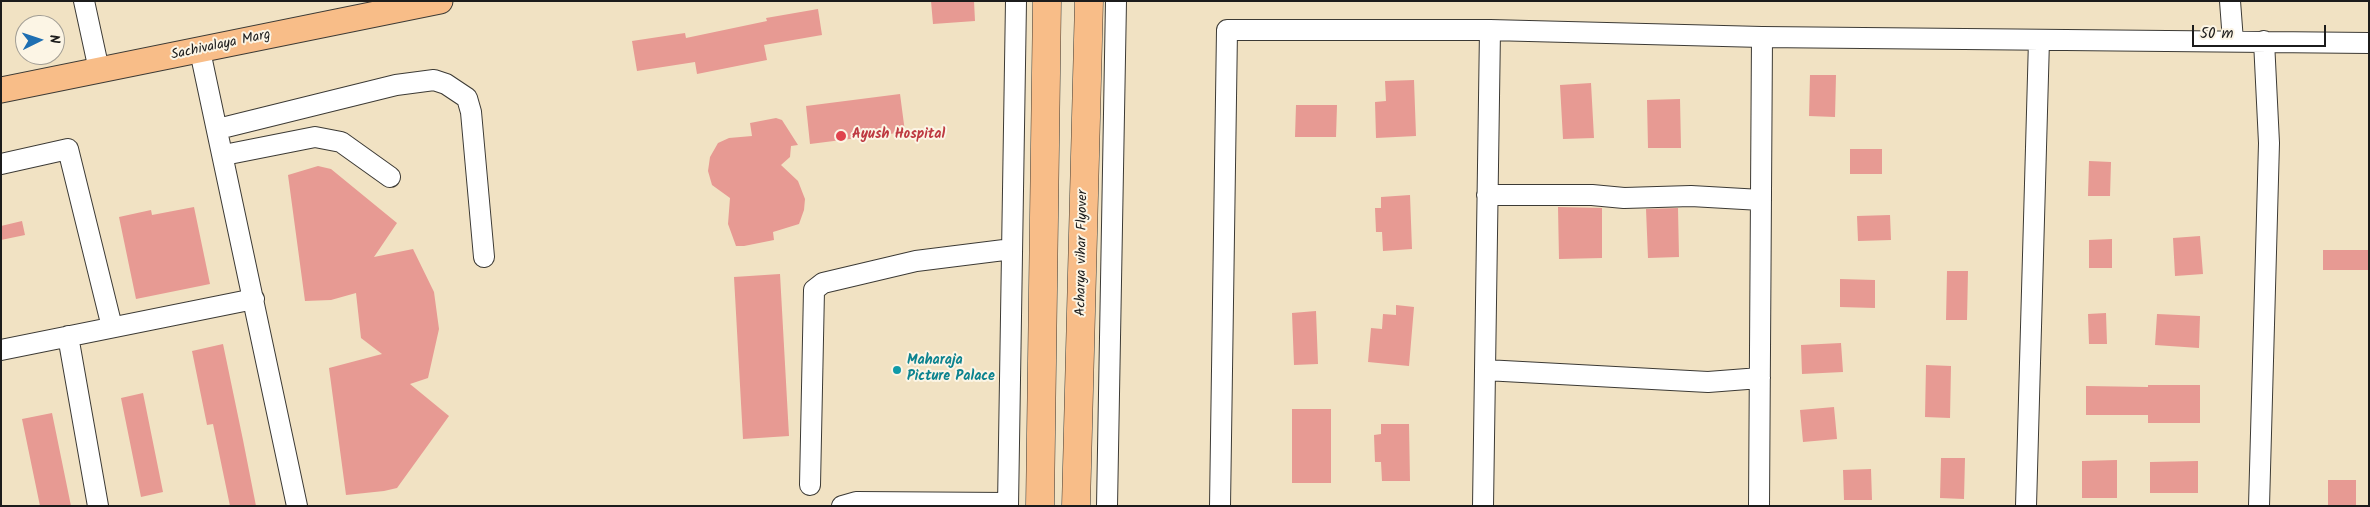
<!DOCTYPE html>
<style>
body{margin:0}
#map{position:relative;width:2370px;height:507px;overflow:hidden;background:#f1e2c3;font-family:Kalam,sans-serif}
canvas{display:block}
.frame{position:absolute;inset:0;border:2px solid #1c1c1c;pointer-events:none}
.north{position:absolute;left:15px;top:15px;width:50px;height:50px;box-sizing:border-box;background:#fcf5e5;border:1px solid #a29e95;border-radius:50%;rotate:86deg;font-size:14px;font-weight:700;line-height:20px;text-align:center;color:#1c1c1c}
.north::after{content:'';display:block;margin:auto;width:18px;height:22px;background:#1f6fb2;clip-path:polygon(50% 0,100% 100%,50% 72%,0 100%)}
.scale{position:absolute;left:2192px;top:25px;width:134px;height:22px;box-sizing:border-box;border:2px solid #1c1c1c;border-top:0;padding-left:6px;font-size:15px;line-height:18px;white-space:nowrap;color:#1c1c1c;-webkit-text-stroke:4px #fcf5e5;paint-order:stroke}
</style>
<div id="map">
<canvas width="2370" height="507"></canvas>
<div class="frame"></div>
<div class="north">N</div>
<div class="scale">50 m</div>
</div>
<script>
const ctx = document.querySelector('canvas').getContext('2d');
ctx.lineJoin = 'round';
function paint(path, color) {
  ctx.fillStyle = color;
  ctx.fill(path, 'evenodd');
}
function shape(rows) {
  const path = new Path2D();
  for (const r of rows) {
    path.moveTo(r[0], r[1]);
    for (let i = 2; i < r.length; i += 2) path.lineTo(r[i], r[i + 1]);
  }
  return path;
}
function stroke(path, color, width, dash) {
  ctx.strokeStyle = color;
  ctx.lineWidth = width;
  ctx.lineCap = dash ? 'butt' : 'round';
  ctx.setLineDash(dash || []);
  ctx.stroke(path);
}
function label(font, color, halo, rows, align = 'center') {
  ctx.font = font + ' Kalam,sans-serif';
  ctx.lineWidth = 4;
  ctx.setLineDash([]);
  ctx.textBaseline = 'middle';
  ctx.strokeStyle = halo;
  ctx.fillStyle = color;
  for (const [text, x, y, turn = 0] of rows) {
    ctx.save();
    ctx.translate(x, y);
    ctx.rotate((+turn || 0) * Math.PI / 180);
    ctx.textAlign = isNaN(turn) ? turn : align;
    if (halo) ctx.strokeText(text, 0, 0);
    ctx.fillText(text, 0, 0);
    ctx.restore();
  }
}
paint(shape([
 [931,1,974,1,975,21,933,24],
 [818,9,822,35,764,45,767,60,697,74,695,62,637,71,632,41,685,33,686,38,767,21,766,18],
 [1810,75,1836,75,1835,117,1809,116],
 [1414,80,1416,136,1376,138,1375,102,1386,101,1385,81],
 [1591,83,1594,138,1563,139,1560,85],
 [900,94,905,132,810,144,806,106],
 [1680,99,1681,148,1648,148,1647,100],
 [1296,105,1337,105,1336,137,1295,137],
 [776,118,782,120,798,145,791,146,790,157,781,165,798,181,805,199,804,210,799,224,773,232,774,240,744,246,736,246,728,224,730,198,712,185,708,171,710,157,718,143,729,138,752,136,750,123],
 [1850,149,1882,149,1882,174,1850,174],
 [2089,161,2111,162,2110,196,2088,196],
 [318,166,331,169,397,223,374,257,413,249,434,292,439,329,428,378,410,384,449,416,397,488,384,491,346,495,329,368,382,354,361,338,356,293,331,300,305,301,288,175],
 [1410,195,1412,249,1383,251,1382,232,1376,232,1375,208,1381,208,1381,197],
 [194,207,210,284,136,299,119,217,151,210,152,215],
 [1558,207,1602,208,1602,258,1559,259],
 [1678,208,1679,257,1648,258,1646,209],
 [1890,215,1891,240,1858,241,1857,216],
 [22,221,25,235,1,240,1,226],
 [2200,236,2203,274,2175,276,2173,238],
 [2112,239,2112,268,2089,268,2089,240],
 [2323,250,2369,250,2369,270,2323,270],
 [1947,271,1968,271,1967,320,1946,320],
 [780,274,789,436,743,439,734,277],
 [1840,279,1875,280,1875,308,1840,307],
 [1396,305,1414,307,1409,366,1368,362,1371,328,1382,329,1383,314,1396,315],
 [1316,311,1318,364,1294,365,1292,313],
 [2106,313,2107,344,2089,344,2088,314],
 [2157,314,2200,316,2199,348,2155,345],
 [1841,343,1843,372,1802,374,1801,345],
 [223,344,243,440,256,506,230,506,213,424,207,425,192,351],
 [1926,365,1951,366,1950,418,1925,417],
 [2148,385,2200,385,2200,423,2148,423,2148,415,2086,415,2086,386,2148,387],
 [143,393,163,492,141,497,121,398],
 [1834,407,1837,439,1803,442,1800,410],
 [1292,409,1331,409,1331,483,1292,483],
 [52,413,71,506,40,506,22,419],
 [1381,424,1409,424,1410,481,1382,481,1381,462,1375,462,1374,435,1381,434],
 [1941,458,1965,458,1964,499,1940,498],
 [2117,460,2117,498,2082,498,2082,461],
 [2198,461,2198,493,2150,493,2150,462],
 [1871,469,1872,500,1844,500,1843,470],
 [2328,480,2356,480,2356,506,2328,506]
]), '#e79a93');
const minor = shape([
 [84,1,99,70],
 [2230,1,2233,41],
 [200,51,297,506],
 [218,129,396,85,434,80,446,84,467,98,471,112,484,257],
 [224,155,315,137,341,142,390,177],
 [1,164,68,149,112,327],
 [1487,195,1592,195,1624,198,1691,196,1761,200],
 [68,336,98,506],
 [1,350,254,299],
 [1485,370,1708,382,1760,378],
 [810,485,814,290,823,283,916,261,1012,249],
 [842,506,856,502,1008,503],
 [1008,506,1016,1],
 [1107,506,1116,1],
 [1220,506,1227,30,1490,30,1762,37,2369,43],
 [1483,506,1490,30],
 [1759,506,1762,37],
 [2026,506,2039,40],
 [2259,506,2269,143,2264,41]
]);
const major = shape([
 [1,90,440,1]
]);
const highway = shape([
 [1040,506,1047,1],
 [1076,506,1089,1]
]);
stroke(minor, '#3c3a35', 22);
stroke(major, '#3c3a35', 27);
stroke(highway, '#3c3a35', 29);
stroke(minor, '#fff', 20);
stroke(major, '#f8bd88', 25);
stroke(highway, '#f8bd88', 28);
for (const [x, y, r, color] of [
 [841,136,6,"#e0444e"],
 [897,370,5,"#0f9aa8"]
]) {
  const dot = new Path2D();
  dot.arc(x, y, r, 0, 2 * Math.PI);
  ctx.fillStyle = color;
  ctx.fill(dot);
  stroke(dot, '#fcf5e5', 2);
}
label('14px', '#1c1c1c', '#fcf5e5', [
 ["Sachivalaya Marg",221,46,-12],
 ["Acharya vihar Flyover",1083,253,-89]
]);
label('bold 14px', '#be3a42', '#fcf5e5', [
 ["Ayush Hospital",852,136]
], 'left');
label('bold 14px', '#0d838f', '#fcf5e5', [
 ["Maharaja",907,362],
 ["Picture Palace",907,378]
], 'left');
</script>
